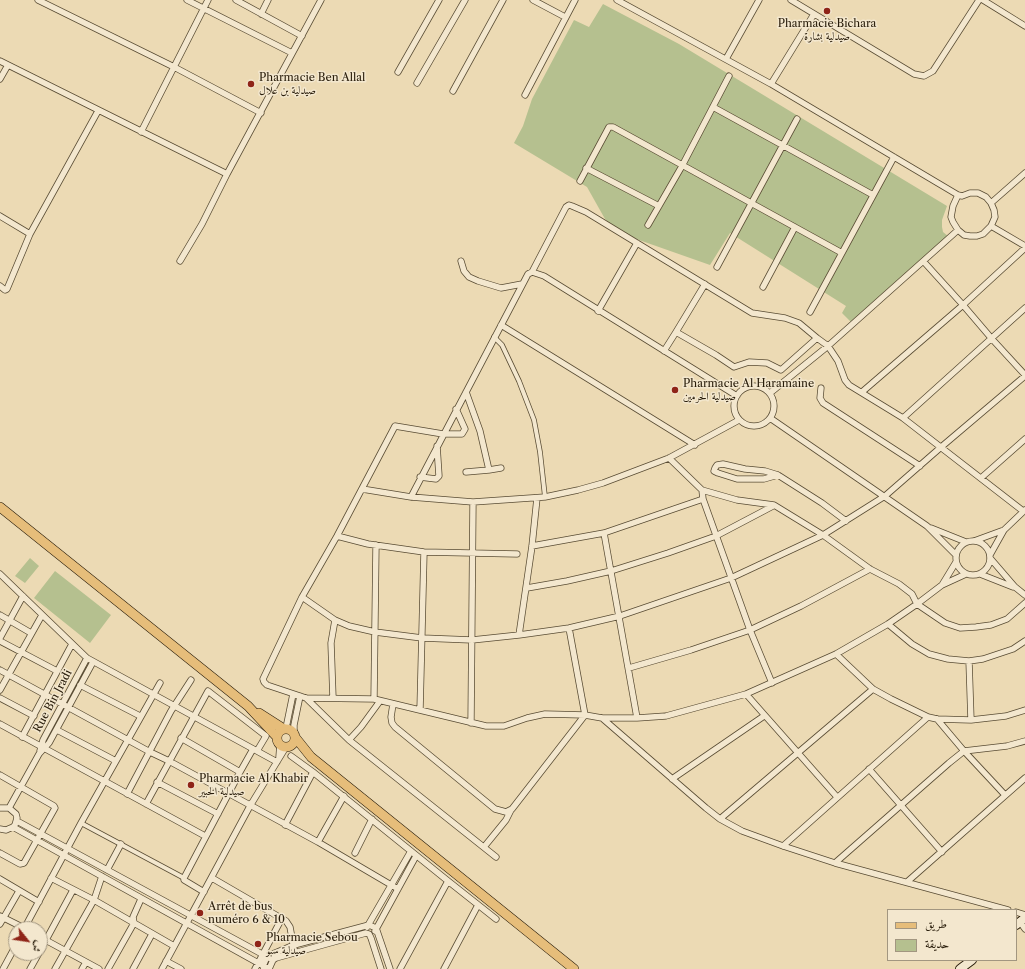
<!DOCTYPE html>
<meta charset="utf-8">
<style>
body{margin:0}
#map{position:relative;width:1025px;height:969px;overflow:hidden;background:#ecdab4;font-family:"Libre Caslon Text",Amiri,serif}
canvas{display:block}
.legend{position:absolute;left:887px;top:909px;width:130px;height:52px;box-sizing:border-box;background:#f3e7ce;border:1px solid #a29680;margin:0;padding:5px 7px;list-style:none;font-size:12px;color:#281c0a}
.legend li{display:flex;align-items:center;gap:8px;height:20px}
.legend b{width:20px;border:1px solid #a29680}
.north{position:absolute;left:8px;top:921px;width:40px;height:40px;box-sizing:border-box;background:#f3e7ce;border:1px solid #a29680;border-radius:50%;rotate:120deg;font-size:11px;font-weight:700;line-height:16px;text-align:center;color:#281c0a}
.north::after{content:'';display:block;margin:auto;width:14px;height:18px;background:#8f2418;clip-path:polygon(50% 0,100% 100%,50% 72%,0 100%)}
</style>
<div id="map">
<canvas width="1025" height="969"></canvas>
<ul class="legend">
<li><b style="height:5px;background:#e6bd7a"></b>طريق</li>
<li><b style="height:11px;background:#b5c08f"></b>حديقة</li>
</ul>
<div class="north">ش</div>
</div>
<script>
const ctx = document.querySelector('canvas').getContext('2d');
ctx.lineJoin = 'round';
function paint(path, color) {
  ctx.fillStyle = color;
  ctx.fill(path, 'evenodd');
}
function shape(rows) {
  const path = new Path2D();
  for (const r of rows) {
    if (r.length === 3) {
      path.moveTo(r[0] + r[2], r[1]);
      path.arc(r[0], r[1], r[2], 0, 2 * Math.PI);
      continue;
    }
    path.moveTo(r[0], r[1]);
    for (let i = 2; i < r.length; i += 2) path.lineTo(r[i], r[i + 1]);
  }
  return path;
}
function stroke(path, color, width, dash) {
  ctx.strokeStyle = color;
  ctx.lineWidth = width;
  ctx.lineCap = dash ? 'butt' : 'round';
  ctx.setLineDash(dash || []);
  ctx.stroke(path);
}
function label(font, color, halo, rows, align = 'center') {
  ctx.font = font + ' "Libre Caslon Text",Amiri,serif';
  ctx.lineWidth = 3;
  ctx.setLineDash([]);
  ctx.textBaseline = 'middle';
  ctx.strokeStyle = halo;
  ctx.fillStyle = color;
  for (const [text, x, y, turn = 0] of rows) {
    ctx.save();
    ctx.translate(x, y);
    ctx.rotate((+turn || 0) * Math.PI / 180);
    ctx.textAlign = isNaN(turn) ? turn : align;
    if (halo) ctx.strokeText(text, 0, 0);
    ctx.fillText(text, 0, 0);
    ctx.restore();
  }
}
paint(shape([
 [603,4,679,44,947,206,942,220,942,227,943,232,949,237,851,322,842,313,846,306,730,233,710,265,639,240,616,230,605,219,587,187,514,143,523,126,532,99,574,20,589,27],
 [30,558,39,566,25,583,15,576],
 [55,571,111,615,90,643,34,598]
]), '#b5c08f');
const pedestrian = shape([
 [494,337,502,345,519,381,534,420,540,452,545,497],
 [81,823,184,878]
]);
const minor = shape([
 [38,0,174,67,261,113],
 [187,0,292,53],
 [236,0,302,36],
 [533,0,565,17],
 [617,0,771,84,958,195],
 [791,0,914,74,924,76,933,71,979,0],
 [983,0,1025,26],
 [261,14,268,0],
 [726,59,759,0],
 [0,61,227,174],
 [398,72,439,0],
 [0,79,8,65],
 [417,83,465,0],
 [771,84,814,14],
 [453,91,503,0],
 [525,95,575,0],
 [713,107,873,195],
 [141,132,208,0],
 [586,168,659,206],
 [580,181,609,127,613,127,842,253],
 [970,193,978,193,986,197,991,203,994,210,995,217,991,226,983,234,977,236,970,236,964,235,958,230,953,222,951,217,953,206,958,195,962,196,970,193],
 [991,203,1025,173],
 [0,216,30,234],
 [648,225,682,166,729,76],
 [991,226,1025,246],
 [180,261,202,224,227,174,321,0],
 [461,261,464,271,469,277,478,281,501,288,522,284],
 [924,262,963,305,992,339,1025,375],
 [717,267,797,119],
 [532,272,566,207,569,205,572,206,586,212,752,313,785,318,799,323,817,338,781,370,767,363,749,362,734,367,716,355,676,332],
 [0,286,5,290,7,289,30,234,98,111],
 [763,287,795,227],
 [598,311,637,243],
 [810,312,894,157],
 [501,325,695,445],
 [817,338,828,346,838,361,845,380,849,385,903,418,1023,511],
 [664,351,676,332,705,284],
 [754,406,20],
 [821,388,820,398,823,403,920,466],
 [466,392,480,431,489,470],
 [862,392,963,305,1025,248],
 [770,393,828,346,958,230],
 [456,409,465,429,462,434,443,434,395,426,337,536,302,597,263,679,264,682,267,685,306,698,374,699,486,726,504,726,527,718,545,714,585,715,602,718,637,718,666,716,746,694,836,654,888,624,917,604,942,585,966,574],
 [770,418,927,526,956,555],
 [903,418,1025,308],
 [669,458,702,490,737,500,774,505,823,535,870,569,899,584,912,594,917,604,945,623,960,628,976,627,991,625,1007,619,1025,603],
 [466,472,489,470,501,468],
 [778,475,764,479,737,479,718,473,714,471,715,468,717,465,723,464,745,469,765,471,778,475,822,503,846,521],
 [420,477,436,479,439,476,437,446],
 [981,478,1025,439],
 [362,489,411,497,473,502,545,497,578,490,603,483,669,458,739,420],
 [702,490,703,499,750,630,772,683],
 [411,497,528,274,532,272,544,276,737,396],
 [931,528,966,542],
 [604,533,637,718],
 [337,536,368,544,424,552,517,554],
 [974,541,1004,530],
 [973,558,17],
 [532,546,604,533,703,499],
 [990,555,1004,530,1025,510],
 [990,558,1015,587,1025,595],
 [0,574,87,658,277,762],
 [980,574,1013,587],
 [942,585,956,562],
 [527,588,567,581,611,571,668,553,716,536,773,506],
 [302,597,335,620,349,626,375,632,422,638,472,640,519,635,569,628,620,616,731,578,823,535,885,496,940,448,1025,376],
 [0,615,31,633],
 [888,624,912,644,929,654,948,659,969,661,983,659,1013,649,1025,641],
 [519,635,532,546,537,498],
 [0,638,23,596],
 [0,641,57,671],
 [836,654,873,689,891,699,928,717,937,719,971,720,1006,716,1025,710],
 [969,661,971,720],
 [629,668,691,650,750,630,801,606,870,569],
 [0,670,150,752,169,761,318,842,398,889],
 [80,685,140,716],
 [0,690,42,615],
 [746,694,837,797],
 [0,698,34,716],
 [306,698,349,740,496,857],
 [333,698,331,643,335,620],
 [374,699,376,545],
 [393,704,391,717,392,723,395,727,495,809,506,812,512,809,585,715,569,628],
 [420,710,424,552],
 [602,718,706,808,720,819,742,831,783,846,835,863,1008,910],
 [937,719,964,751,1005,795],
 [471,723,473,502],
 [0,724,205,836],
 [286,728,293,694],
 [57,730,116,761],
 [294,733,294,725,300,696],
 [22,737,72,644],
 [181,738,240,772],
 [349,740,361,727,380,701],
 [40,751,43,740,87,658],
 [291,756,313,772,448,881,496,919],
 [279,757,280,744],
 [869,769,942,852],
 [0,775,54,806,55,808,24,863,20,864,0,853],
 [672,779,764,716],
 [157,782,218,814],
 [127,794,171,711,191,680],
 [146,804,208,691,266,736,257,751],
 [0,808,9,808,16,814,17,818,15,825,13,827,6,830,0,829],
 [9,808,39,754,49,743,93,662],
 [720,819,873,689],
 [17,821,273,960],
 [285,825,313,772],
 [13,827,269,969],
 [318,842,344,796],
 [783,846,928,717],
 [484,847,506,820,511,810],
 [355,853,372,819],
 [835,863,949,763,964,751,1007,746,1025,741],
 [107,870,121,844],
 [51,878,94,900,174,946],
 [212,878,286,921,290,927,294,949],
 [0,879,39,902],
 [907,882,1025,778],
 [204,892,184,880,184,878,240,772,253,749],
 [1016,912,1025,915],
 [0,916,26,929],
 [1020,922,1025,929],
 [0,924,19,891],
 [367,927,411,851],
 [24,929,81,823,160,683],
 [375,931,416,856],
 [40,937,99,969],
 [40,951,73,890],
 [166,961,181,969],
 [3,969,16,945],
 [30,969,39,953],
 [55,969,94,900,102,876],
 [82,969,86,962],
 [108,969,134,923,133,917,141,899],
 [133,969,152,934],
 [162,969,250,806,286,747],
 [255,969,282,918],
 [264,969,263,966,267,957,275,953,294,945,369,925,376,928,390,969],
 [269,969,273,960,276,958,366,933,369,934,371,938,381,969],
 [400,969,448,881],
 [444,969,478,905]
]);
const secondary = shape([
 [1016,925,1025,918],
 [960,969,972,960]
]);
const primary = shape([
 [0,507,248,706,277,737],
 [259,713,284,729],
 [286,738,9],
 [295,737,311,757,574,969]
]);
stroke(pedestrian, '#594c34', 5.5);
stroke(minor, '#594c34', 7);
stroke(secondary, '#281c0a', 10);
stroke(primary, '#281c0a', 10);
stroke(pedestrian, '#f3e7ce', 4);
stroke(minor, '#f3e7ce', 5.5);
stroke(secondary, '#f3e7ce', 8);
stroke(primary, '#e6bd7a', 9);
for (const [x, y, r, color] of [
 [827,11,4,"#8f2418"],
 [251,84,4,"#8f2418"],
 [675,390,4,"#8f2418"],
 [191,785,4,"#8f2418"],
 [200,913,4,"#8f2418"],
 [258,944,4,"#8f2418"]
]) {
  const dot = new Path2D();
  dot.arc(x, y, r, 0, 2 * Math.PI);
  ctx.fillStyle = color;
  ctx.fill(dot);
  stroke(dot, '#f3e7ce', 1.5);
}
label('11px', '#281c0a', '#f3e7ce', [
 ["Pharmacie Bichara",827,24,"center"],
 ["صيدلية بشارة",827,37,"center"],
 ["Pharmacie Ben Allal",259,78],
 ["صيدلية بن علال",259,91],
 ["Pharmacie Al Haramaine",683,384],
 ["صيدلية الحرمين",683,397],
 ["Pharmacie Al Khabir",199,779],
 ["صيدلية الخبير",199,792],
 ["Arrêt de bus",208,907],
 ["numéro 6 & 10",208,920],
 ["Pharmacie Sebou",266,938],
 ["صيدلية سبو",266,951]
], 'left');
label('11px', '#281c0a', '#f3e7ce', [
 ["Rue Bin Jradi",53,701,-62]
]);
</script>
